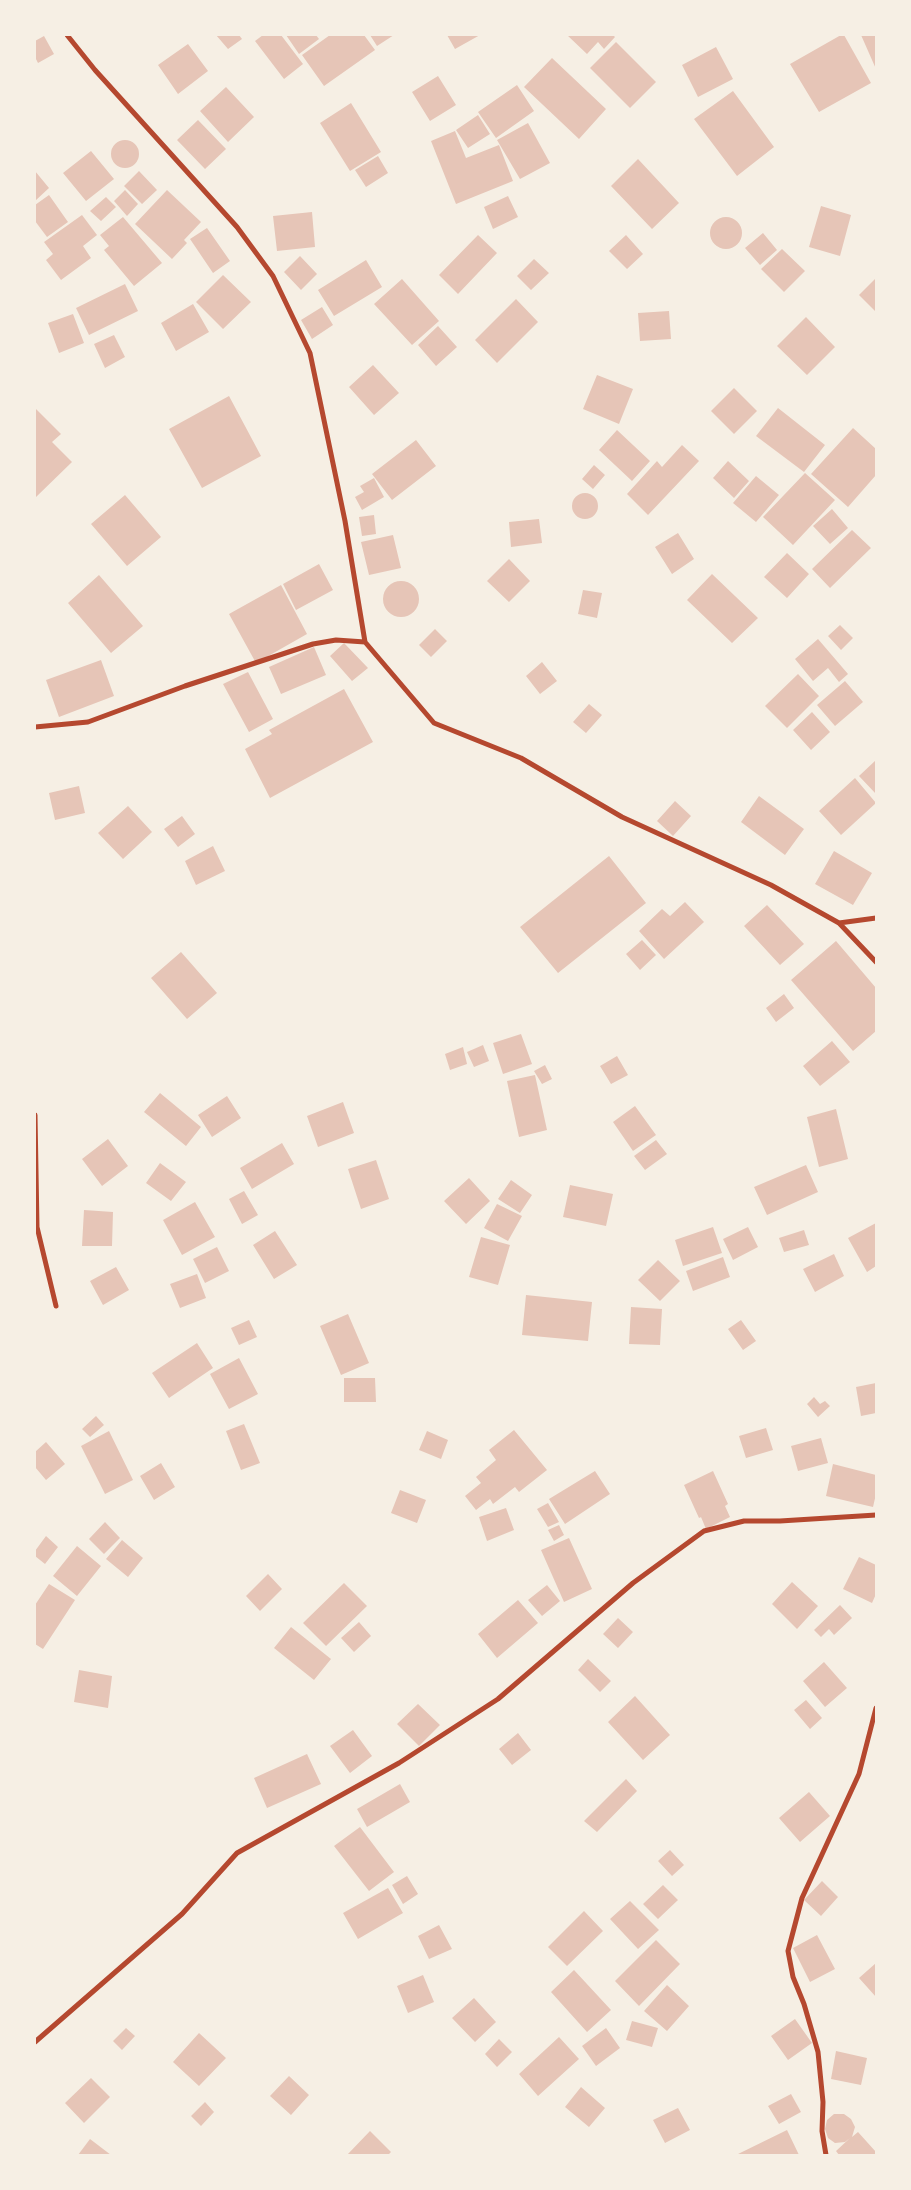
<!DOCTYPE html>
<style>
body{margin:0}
#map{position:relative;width:911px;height:2190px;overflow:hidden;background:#f6efe4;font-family:Inter,sans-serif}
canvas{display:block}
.frame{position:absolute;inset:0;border:36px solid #f6efe4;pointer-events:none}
</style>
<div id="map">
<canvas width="911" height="2190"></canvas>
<div class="frame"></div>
</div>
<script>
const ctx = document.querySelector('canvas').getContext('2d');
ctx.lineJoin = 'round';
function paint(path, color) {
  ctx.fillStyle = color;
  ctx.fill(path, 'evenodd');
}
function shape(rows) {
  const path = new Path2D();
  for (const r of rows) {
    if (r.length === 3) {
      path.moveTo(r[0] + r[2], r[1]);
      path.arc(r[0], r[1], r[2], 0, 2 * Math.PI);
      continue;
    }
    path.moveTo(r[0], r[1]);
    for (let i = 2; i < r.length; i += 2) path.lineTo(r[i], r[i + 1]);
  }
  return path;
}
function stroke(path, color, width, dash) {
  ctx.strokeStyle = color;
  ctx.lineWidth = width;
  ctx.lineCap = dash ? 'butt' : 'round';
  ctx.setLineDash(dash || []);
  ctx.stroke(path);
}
paint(shape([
 [216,35,239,35,242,39,228,49],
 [263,35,281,35,303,64,284,79,255,41],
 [286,35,316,35,319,39,299,54],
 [330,35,364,35,375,50,324,86,302,55],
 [370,35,394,35,377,46],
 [447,35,480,35,455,49],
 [567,35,613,35,615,37,604,49,598,42,587,54],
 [841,35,844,35,871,83,819,112,790,64],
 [861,35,876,35,876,69],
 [44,36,54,54,38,63,35,57,35,41],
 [616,42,656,82,630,108,590,68],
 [188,44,208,71,178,94,158,65],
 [716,47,733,79,698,97,682,65],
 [552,58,606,109,579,139,524,87],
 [438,76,456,105,430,121,412,92],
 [517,85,534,111,496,138,478,112],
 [226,87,254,117,228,142,200,111],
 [733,91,774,147,737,176,694,119],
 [351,103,381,152,350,171,320,123],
 [478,115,490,134,468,148,456,130],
 [198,120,226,149,205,169,177,140],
 [528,123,550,163,520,179,497,140],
 [455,131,466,158,499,145,513,181,456,204,431,141],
 [125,154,14],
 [91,151,114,179,86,201,63,173],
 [378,156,388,173,366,187,355,170],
 [638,159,679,203,652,229,611,186],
 [35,171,49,188,35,201],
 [139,171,157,190,142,204,124,186],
 [125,190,138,204,127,216,114,201],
 [167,190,201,222,184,240,187,243,172,259,135,224],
 [49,195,68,222,47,237,35,221,35,205],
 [508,196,518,217,493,229,484,207],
 [106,197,116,207,101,221,90,211],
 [821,206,851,215,840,256,809,247],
 [312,212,315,247,277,251,273,216],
 [82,215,97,235,83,246,91,258,61,280,46,260,53,254,44,242],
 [726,233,16],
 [123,217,162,263,134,286,104,250,109,246,100,235],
 [207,228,230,261,213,273,190,239],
 [763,233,777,250,760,265,745,248],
 [478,235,497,253,458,294,439,275],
 [626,235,643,254,627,269,609,251],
 [782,249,805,271,784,292,761,269],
 [300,256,317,274,301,290,284,272],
 [534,259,549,273,531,290,517,276],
 [366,260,382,287,334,316,318,290],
 [223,275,251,302,223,329,196,302],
 [876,278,876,312,859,295],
 [402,279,439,321,412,345,374,304],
 [125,284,138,311,89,335,76,308],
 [516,299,538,322,497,363,475,340],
 [193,304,209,332,176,351,161,323],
 [322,307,333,325,312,339,301,320],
 [669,311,671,339,640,341,638,313],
 [73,314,84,343,59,353,48,323],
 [806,317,835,347,807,375,777,346],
 [438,326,457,347,436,366,418,345],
 [114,335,125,357,105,368,94,344],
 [373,365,399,393,374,415,349,387],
 [597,375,633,389,619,424,583,409],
 [734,388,757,411,734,434,711,411],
 [229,396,261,456,202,488,169,429],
 [35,408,61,434,52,442,72,462,35,498],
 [778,408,825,445,804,472,756,436],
 [853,428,876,449,876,475,848,507,811,474],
 [617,430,650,461,632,481,599,450],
 [416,440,436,466,392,500,372,474],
 [682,445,699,461,648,515,627,494,657,461,662,467],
 [728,461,749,481,734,498,713,478],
 [594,465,605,475,593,489,582,479],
 [805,473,835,500,793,545,763,517],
 [756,476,779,495,756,522,733,503],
 [374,478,384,497,362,510,355,497,364,492,360,486],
 [585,506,13],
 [125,495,161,537,127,566,91,524],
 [832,509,848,528,830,544,813,526],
 [374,515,376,534,362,536,359,517],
 [539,519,542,543,511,547,509,522],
 [852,530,871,548,830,588,812,569],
 [678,533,694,559,672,574,655,547],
 [393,535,401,568,369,575,361,542],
 [787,553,809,574,787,598,764,577],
 [509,559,530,581,509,602,487,581],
 [319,564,333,590,296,610,283,584],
 [712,574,758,618,732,643,687,600],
 [99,575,143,626,111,653,68,603],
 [401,599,18],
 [281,585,307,634,256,663,229,614],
 [583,590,602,593,597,618,578,614],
 [840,625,853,638,841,650,828,636],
 [435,629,447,641,431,657,419,645],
 [818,639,848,674,839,682,828,668,813,681,795,659],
 [344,643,368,668,352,681,330,656],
 [314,647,326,675,281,694,269,667],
 [101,660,114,696,59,717,46,680],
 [542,662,557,681,540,694,526,676],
 [248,672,273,719,249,732,223,684],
 [798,674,819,696,787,728,765,706],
 [845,681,863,702,835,726,817,705],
 [344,689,373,742,270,798,245,749,272,734,269,730],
 [589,704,602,715,586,733,573,722],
 [812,712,830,732,811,750,793,730],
 [876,760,876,794,859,776],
 [855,778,876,803,841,835,819,811],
 [79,786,85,813,55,820,49,793],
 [759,796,804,829,785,855,741,822],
 [675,801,691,816,673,836,657,821],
 [128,806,152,832,123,859,98,833],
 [182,816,195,834,178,847,164,829],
 [213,846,225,871,196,885,185,861],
 [834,851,872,873,853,905,815,884],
 [609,856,646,903,558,973,520,927],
 [685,902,704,922,664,959,639,931,662,909,670,916],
 [767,905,804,944,780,965,744,926],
 [642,940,656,955,640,970,626,954],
 [836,941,876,988,876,1031,853,1051,791,980],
 [181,952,217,993,187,1019,151,978],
 [784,994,794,1008,776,1022,766,1008],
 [521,1034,532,1064,503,1074,493,1043],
 [832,1041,850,1062,820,1086,803,1066],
 [483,1045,489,1061,474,1067,467,1052],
 [463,1047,467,1064,450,1070,445,1054],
 [617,1056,628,1075,611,1084,600,1066],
 [545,1065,552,1079,542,1084,534,1071],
 [535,1075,547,1130,519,1137,507,1081],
 [160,1093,201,1127,186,1146,144,1112],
 [227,1096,241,1118,212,1137,198,1115],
 [343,1102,354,1133,318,1147,307,1116],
 [635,1106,656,1135,633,1151,613,1122],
 [836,1109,848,1159,819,1167,807,1117],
 [108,1139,128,1166,102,1186,82,1159],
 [656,1140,667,1154,645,1170,634,1156],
 [282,1143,294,1164,252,1189,240,1168],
 [376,1160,389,1199,361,1209,348,1169],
 [160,1163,186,1182,171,1201,146,1183],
 [806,1165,818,1192,767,1215,754,1187],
 [469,1178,490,1201,466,1224,444,1201],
 [511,1180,532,1195,520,1213,498,1199],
 [570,1185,613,1194,606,1226,563,1217],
 [244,1191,258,1215,242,1224,229,1199],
 [195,1202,215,1237,182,1255,163,1220],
 [497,1204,522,1216,508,1241,484,1228],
 [84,1210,113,1212,112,1246,82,1246],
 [876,1223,876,1266,867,1272,848,1238],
 [713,1227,722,1253,683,1266,675,1240],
 [748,1227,758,1247,733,1260,723,1239],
 [804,1230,809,1245,784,1252,779,1238],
 [275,1231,297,1265,274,1279,253,1245],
 [481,1237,510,1245,498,1285,469,1277],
 [217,1247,229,1271,205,1283,193,1259],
 [834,1254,844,1276,815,1292,803,1269],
 [723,1257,730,1277,693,1291,686,1271],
 [658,1260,680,1281,660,1301,638,1280],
 [116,1267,129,1290,103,1305,90,1281],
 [197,1274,206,1298,180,1308,170,1284],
 [526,1295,592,1302,588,1341,522,1335],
 [631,1307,662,1309,660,1345,629,1344],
 [348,1314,369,1363,341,1375,320,1326],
 [249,1320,257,1337,239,1345,231,1328],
 [741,1320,756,1341,743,1350,728,1329],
 [197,1343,213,1368,169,1398,152,1373],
 [239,1358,258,1394,229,1409,210,1374],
 [344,1378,375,1378,376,1402,344,1402],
 [876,1383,876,1413,861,1416,856,1387],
 [814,1397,820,1404,825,1401,830,1406,818,1417,807,1404],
 [96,1416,104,1425,90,1437,82,1429],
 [244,1424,260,1463,241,1470,226,1431],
 [766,1428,773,1450,746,1458,739,1436],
 [514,1430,547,1470,519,1492,515,1487,493,1504,490,1499,476,1510,465,1496,481,1483,476,1477,496,1460,489,1450],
 [109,1431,133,1480,105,1494,81,1446],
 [427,1431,448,1440,441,1459,419,1450],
 [821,1438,828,1463,798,1471,791,1446],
 [46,1442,65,1464,46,1480,35,1467,35,1452],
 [161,1463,175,1487,154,1500,140,1476],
 [833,1464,876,1475,876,1494,873,1507,826,1496],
 [595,1471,610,1494,565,1524,549,1499],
 [713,1471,728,1504,725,1506,730,1517,706,1529,701,1517,711,1512,699,1518,684,1485],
 [400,1490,426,1500,417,1523,391,1513],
 [548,1503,559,1522,548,1527,537,1509],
 [506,1508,514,1530,487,1541,479,1517],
 [105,1522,120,1538,104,1554,89,1539],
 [559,1525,564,1535,554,1541,548,1530],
 [46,1536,58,1547,45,1564,35,1556,35,1551],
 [569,1538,592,1589,564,1602,541,1550],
 [122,1540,143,1558,128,1577,106,1559],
 [77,1546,101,1566,77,1596,53,1576],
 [859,1557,876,1565,876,1594,872,1603,843,1589],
 [268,1574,282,1589,260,1611,246,1596],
 [792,1582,818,1606,797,1629,772,1604],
 [344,1583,367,1606,326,1646,303,1623],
 [49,1584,75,1600,43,1649,35,1644,35,1605],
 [547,1585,560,1601,542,1616,528,1600],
 [518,1600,538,1623,497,1658,478,1634],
 [840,1605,852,1618,834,1635,829,1629,821,1637,814,1630],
 [618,1618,633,1632,618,1648,603,1634],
 [359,1622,371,1636,354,1652,341,1638],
 [291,1627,331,1659,314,1680,274,1648],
 [588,1659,611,1681,600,1692,578,1670],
 [824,1662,847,1688,825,1707,803,1681],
 [79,1670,112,1676,108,1708,74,1702],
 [635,1696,670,1735,643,1760,608,1722],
 [806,1700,822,1718,810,1729,794,1710],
 [418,1704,440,1725,419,1746,397,1724],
 [353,1730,372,1756,350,1773,330,1746],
 [518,1733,531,1750,512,1765,499,1749],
 [307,1754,321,1784,267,1808,254,1778],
 [626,1779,637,1791,597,1832,584,1821],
 [400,1784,410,1802,367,1827,357,1809],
 [809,1792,830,1816,800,1842,779,1818],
 [360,1827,394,1872,369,1891,334,1846],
 [670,1850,684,1865,672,1876,658,1861],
 [407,1876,418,1894,403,1904,392,1885],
 [822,1881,838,1897,821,1916,804,1900],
 [663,1885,678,1900,658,1919,643,1904],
 [388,1888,403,1913,358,1939,343,1913],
 [630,1901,659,1930,638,1949,610,1919],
 [584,1911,603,1931,567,1966,548,1947],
 [439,1925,452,1949,429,1959,418,1936],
 [817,1935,835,1969,810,1982,793,1948],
 [656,1940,680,1964,639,2006,615,1981],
 [876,1963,876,1997,859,1978],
 [574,1970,611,2010,587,2032,551,1992],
 [423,1975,434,2002,408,2013,397,1986],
 [667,1985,689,2006,667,2031,644,2011],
 [474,1998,496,2022,475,2042,452,2018],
 [795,2019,812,2043,788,2060,771,2036],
 [632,2021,658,2028,652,2047,626,2040],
 [126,2028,135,2036,122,2050,113,2041],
 [606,2028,620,2048,596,2066,582,2046],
 [199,2033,226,2058,199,2086,173,2062],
 [559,2037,579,2059,538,2096,519,2074],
 [499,2039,512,2052,497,2067,485,2054],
 [836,2051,867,2058,861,2085,831,2079],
 [289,2076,309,2095,291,2115,270,2096],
 [91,2078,110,2097,84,2123,65,2103],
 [581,2087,605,2108,589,2127,565,2107],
 [791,2094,801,2112,779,2124,768,2106],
 [205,2102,214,2112,201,2126,191,2116],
 [678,2108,690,2130,665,2143,653,2120],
 [834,2114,844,2114,851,2119,855,2127,852,2137,858,2132,876,2152,876,2155,839,2155,836,2151,850,2138,845,2142,835,2143,828,2138,825,2129,827,2120],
 [787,2130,799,2155,736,2155],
 [370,2131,391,2152,388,2155,347,2155],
 [90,2139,111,2155,78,2155]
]), '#e6c5b7');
stroke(shape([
 [67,35,95,70,237,227,273,276,310,353,345,521,365,642],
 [35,727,88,722,185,686,313,644,336,640,365,642,434,723,521,758,622,817,771,885,839,923,876,918],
 [839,923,876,962],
 [35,1115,37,1227,56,1306],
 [35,2042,182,1914,237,1853,399,1763,498,1699,633,1583,704,1531,744,1521,780,1521,876,1515],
 [826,2155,822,2131,823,2102,818,2052,804,2004,793,1977,788,1951,802,1898,859,1774,876,1708]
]), '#b5482f', 5);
</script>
